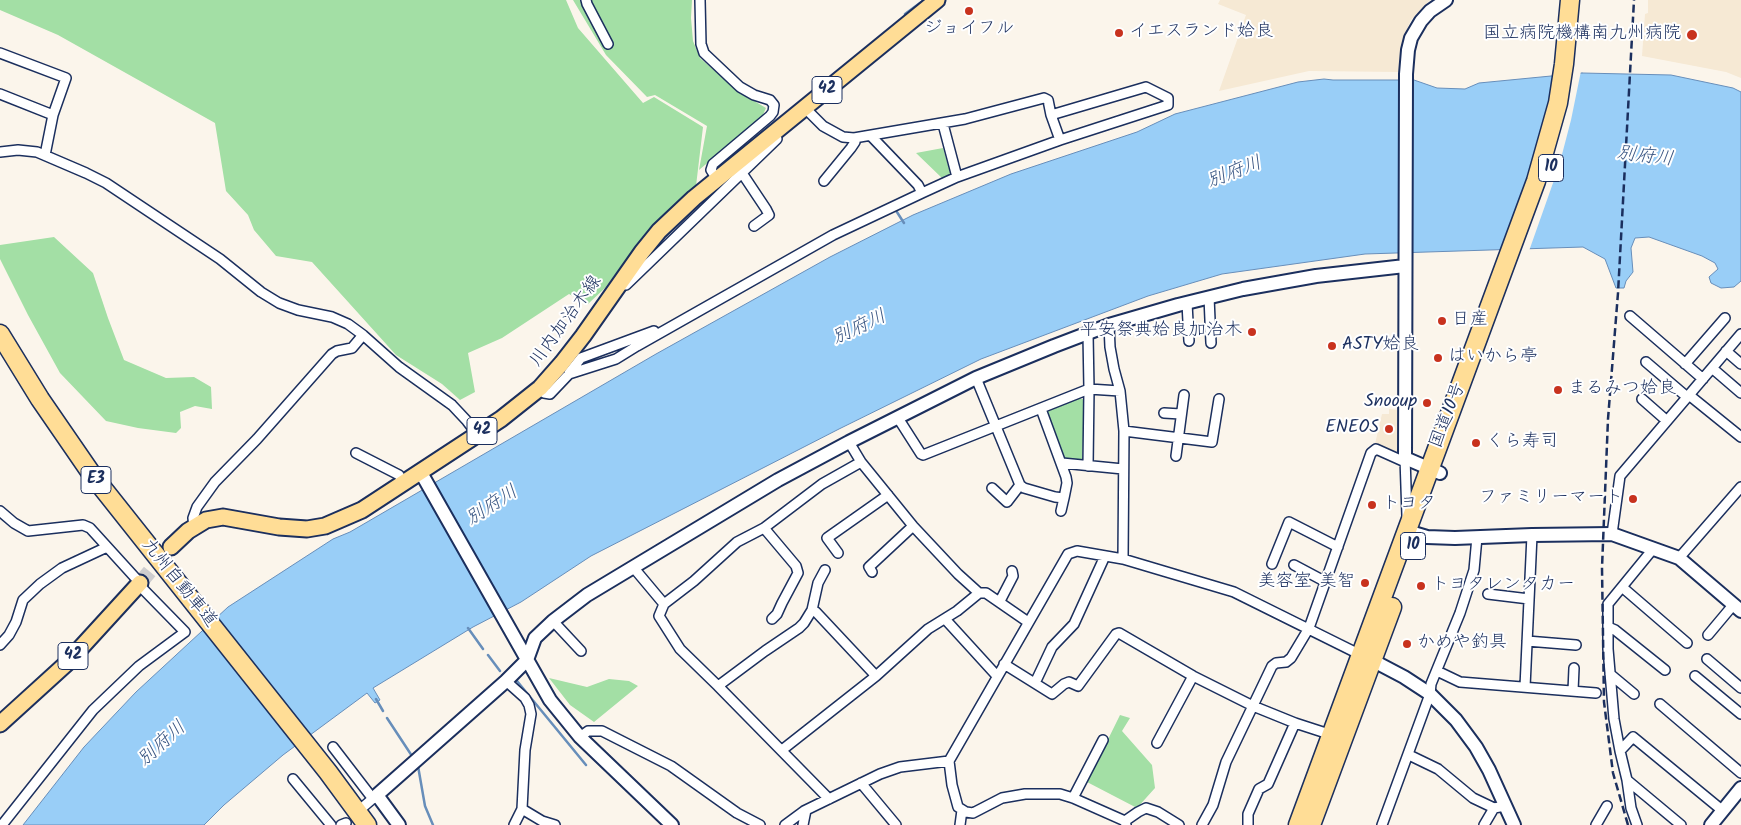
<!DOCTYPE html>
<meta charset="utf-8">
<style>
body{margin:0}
canvas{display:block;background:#fbf5eb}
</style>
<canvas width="1741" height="825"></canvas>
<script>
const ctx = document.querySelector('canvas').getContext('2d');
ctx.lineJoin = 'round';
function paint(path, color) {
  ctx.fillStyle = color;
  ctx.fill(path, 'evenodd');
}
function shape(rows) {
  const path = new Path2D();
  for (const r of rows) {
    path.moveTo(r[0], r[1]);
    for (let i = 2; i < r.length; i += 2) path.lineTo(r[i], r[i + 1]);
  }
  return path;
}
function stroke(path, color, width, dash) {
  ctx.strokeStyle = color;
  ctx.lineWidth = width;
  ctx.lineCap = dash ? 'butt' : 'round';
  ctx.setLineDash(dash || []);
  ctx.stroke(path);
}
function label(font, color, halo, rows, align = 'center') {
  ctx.font = font + ' Kalam,"Klee One",sans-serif';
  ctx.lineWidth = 4;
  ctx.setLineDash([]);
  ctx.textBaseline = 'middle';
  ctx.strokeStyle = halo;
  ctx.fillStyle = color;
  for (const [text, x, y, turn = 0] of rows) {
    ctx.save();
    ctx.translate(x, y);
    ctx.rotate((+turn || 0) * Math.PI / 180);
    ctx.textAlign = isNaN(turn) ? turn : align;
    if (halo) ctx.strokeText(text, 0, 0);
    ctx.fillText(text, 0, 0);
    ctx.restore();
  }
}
paint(shape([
 [1220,0,1430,0,1411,20,1404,37,1400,53,1400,72,1309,71,1219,91,1246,15,1218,4],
 [1648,0,1741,0,1741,78,1726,72,1642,56,1645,14,1648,13],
 [1389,409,1399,410,1400,453,1375,444,1382,414,1389,414]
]), '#f6e9d4');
paint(shape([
 [0,0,566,0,578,28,643,103,654,97,703,127,696,186,645,234,605,288,588,304,569,294,502,338,468,353,475,392,460,400,442,384,396,355,312,262,276,256,254,230,248,215,226,191,215,123,58,35,0,10],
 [573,0,692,0,691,18,693,41,700,58,739,92,766,108,762,117,699,170,707,126,655,95,647,97,606,55],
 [943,148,951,176,943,179,916,153],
 [54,237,93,273,108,318,124,360,166,378,194,377,211,387,212,409,195,406,180,412,181,428,176,433,138,428,106,421,60,373,28,315,0,259,0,245],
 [1079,398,1085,400,1082,460,1064,459,1047,411],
 [549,678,587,687,609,679,629,681,638,686,594,722,570,705],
 [1120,715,1130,718,1122,731,1152,765,1155,788,1137,808,1087,782]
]), '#a3dfa5');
const water = shape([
 [1582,73,1671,75,1733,88,1741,92,1741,281,1734,287,1721,288,1711,283,1709,277,1718,269,1715,263,1702,256,1649,237,1635,238,1631,248,1633,272,1626,281,1624,288,1616,288,1605,259,1583,247,1365,254,1222,274,1148,296,981,359,839,429,591,556,521,602,473,627,373,688,380,700,375,703,367,693,283,755,224,805,204,825,23,825,84,747,136,692,228,607,333,539,350,532,656,354,830,257,913,215,1011,174,1137,132,1175,114,1298,82,1324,79,1333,80,1414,80,1437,88,1465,89,1479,83,1582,73]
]);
paint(water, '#99cef7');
stroke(water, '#678eba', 1);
paint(shape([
 [1581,71,1571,120,1559,166,1529,251,1502,252,1534,165,1546,120,1556,74]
]), '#fbf5eb');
stroke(shape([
 [905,14,924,0],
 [895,209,904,223],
 [468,628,483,649],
 [488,655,500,671],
 [517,681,586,765],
 [376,699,383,711],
 [387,718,412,756],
 [418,766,425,806,433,825]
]), '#678eba', 2.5);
stroke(shape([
 [140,583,167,551]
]), '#cecdcf', 15, [15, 8]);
const street = shape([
 [586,0,587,4,608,44],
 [700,0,701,44,704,53,740,87,754,95,770,100,774,105,773,112,770,116,713,164,711,170,717,179],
 [0,53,66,78,53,115,45,155],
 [0,94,53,115],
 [805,108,823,126,843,137,854,138,965,119,1044,98,1048,100,1051,115,1060,140,1168,105,1168,98,1146,87,1051,115],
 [943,124,957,177,1060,140],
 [871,136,918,185,922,193,957,177],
 [0,152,18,150,37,152,86,173,106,183,220,259,261,292,279,303,298,310,332,317,348,324,363,335,399,367,452,405,467,421,477,434],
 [742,173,766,209,769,215,754,226],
 [824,181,851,148,855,142,854,138],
 [626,285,777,139],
 [1209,297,1211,343],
 [1187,303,1189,341],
 [1630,316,1703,379],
 [1109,325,1110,347,1114,369,1120,391,1124,431,1123,559],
 [1726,351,1741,364],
 [1646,362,1687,397],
 [1685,364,1725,318],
 [1712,368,1741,393],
 [569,373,581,358,654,331],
 [976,378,1020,485,1024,488,1055,497,1064,498,1067,483,1066,477,1041,409],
 [540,388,544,393,550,394,569,374,616,359,637,346,833,235,922,193],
 [1689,395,1741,437],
 [1642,399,1667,421],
 [1164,413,1181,414],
 [898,418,921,454,923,455,1089,389,1120,391],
 [1124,431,1212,442,1219,399],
 [849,442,861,462],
 [356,453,399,475,403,482],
 [1176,456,1184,395],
 [1405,458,1407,516],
 [1062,463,1123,469],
 [1088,466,1089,389,1088,334],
 [992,488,1007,502,1020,485],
 [0,511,14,523,28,531,83,525,90,528,140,583,142,588,185,632,139,666,93,710,2,825],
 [1061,511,1064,498],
 [194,527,193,518,197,507,215,482,257,439,332,354,337,351,352,348,363,335],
 [764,528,796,566,798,573,782,603,777,614,772,619],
 [1612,534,1620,476,1741,334],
 [838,553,827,538,888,495],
 [1679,558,1741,487],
 [1272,564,1289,522,1338,547],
 [1294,565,1326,582],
 [633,567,664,604],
 [872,572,869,567,913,526],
 [1622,587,1687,643],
 [1488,594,1529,599],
 [1000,601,1013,576,1012,571],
 [812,610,816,612,876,676],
 [945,619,997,676],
 [553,621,581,651],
 [1608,627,1615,630,1665,670],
 [1708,635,1734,604],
 [1527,641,1576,645],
 [0,645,9,635,16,622,23,600,40,584,62,568,107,547],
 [1707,659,1741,688],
 [1004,664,1052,694,1064,684,1069,682,1078,686,1116,634,1119,633,1193,676,1253,706,1295,723,1268,784,1259,789,1248,814,1248,825],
 [1437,671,1460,682,1596,693],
 [1610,674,1634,694],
 [1695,676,1741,714],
 [506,681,525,698,529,705,531,714,525,750,522,809,514,825],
 [1035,683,1052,647,1074,624,1105,556],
 [718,686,765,651,799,628,804,623,812,610,818,583,825,570],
 [1525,687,1532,535],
 [1573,691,1574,668],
 [1660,704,1741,773],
 [1295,723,1332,735],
 [580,737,588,731,602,731,671,766,737,813,760,825],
 [1157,743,1193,676],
 [333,747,373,799],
 [782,750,876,676,928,629,957,611,979,593,986,593,1028,622],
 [1620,751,1633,737,1723,811],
 [1409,755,1438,769,1473,798,1494,808,1505,806],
 [293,779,331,825],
 [1627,780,1681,825],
 [861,783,896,825],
 [1073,798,1103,740],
 [829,799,718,686,680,649,659,616,664,604,694,581,737,542,764,528,822,484,861,462,913,526,958,574,979,593],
 [363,807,377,795],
 [522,809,542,821,555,825],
 [1125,821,1138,812,1146,808,1158,812,1179,825],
 [341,825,346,823],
 [785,825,804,811,880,774,900,767,949,761],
 [803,825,806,810],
 [960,825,962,810],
 [1126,825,1125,821,1073,798,1060,794,1025,794,1002,798,973,813,966,812,958,807,952,785,949,761,1068,554,1077,551,1123,559,1234,592,1361,655],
 [1202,825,1213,805,1226,762,1272,666,1276,663,1286,662,1291,658,1309,628,1371,453,1376,449,1405,462],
 [1382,825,1430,694,1431,684,1460,613,1474,570,1477,537],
 [1484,825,1494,808],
 [1596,825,1607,806],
 [1637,825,1631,808,1627,780,1620,751,1614,719,1608,649,1608,604,1653,549]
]);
const secondary = shape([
 [420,471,550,700,580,737,672,825],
 [1440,473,1405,458,1406,74,1408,50,1411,38,1421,21,1430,11,1446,0],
 [1407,531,1427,537,1455,538,1532,535,1612,534,1679,558,1741,611],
 [1366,657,1404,677,1430,694,1456,720,1476,747,1489,770,1514,825],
 [399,825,377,795,506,681,527,660,535,638,553,621,587,595,778,480,849,442,976,378,1054,346,1109,325,1178,305,1243,289,1316,276,1405,266],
 [1711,825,1741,788]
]);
const primary = shape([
 [171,547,188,531,206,520,223,517,279,527,307,529,325,526,362,510,501,419,540,388,562,363,583,336,642,252,659,231,694,198,937,0],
 [0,724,66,664,140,583]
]);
const highway = shape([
 [0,334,40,399,93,476,328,772,367,825],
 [1298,825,1536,181,1558,103,1564,64,1570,0],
 [1311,825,1392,607]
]);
stroke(street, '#1b2f5e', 12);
stroke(secondary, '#1b2f5e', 16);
stroke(primary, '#1b2f5e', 19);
stroke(highway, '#1b2f5e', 21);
stroke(street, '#fff', 9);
stroke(secondary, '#fff', 12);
stroke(primary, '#ffdd96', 15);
stroke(highway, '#ffdd96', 18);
stroke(shape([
 [1628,825,1613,773,1604,702,1602,568,1608,419,1618,293,1634,0]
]), '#1b2f5e', 2.5, [8, 4]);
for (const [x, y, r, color] of [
 [969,11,5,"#c8321e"],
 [1119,33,5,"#c8321e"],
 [1692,35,6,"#c8321e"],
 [1442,321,5,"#c8321e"],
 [1252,332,5,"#c8321e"],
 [1332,346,5,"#c8321e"],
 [1438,358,5,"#c8321e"],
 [1558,390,5,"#c8321e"],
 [1427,403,5,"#c8321e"],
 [1389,429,5,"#c8321e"],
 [1476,443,5,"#c8321e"],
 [1633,499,5,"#c8321e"],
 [1372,505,5,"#c8321e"],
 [1365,583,5,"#c8321e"],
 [1421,586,5,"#c8321e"],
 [1407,644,5,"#c8321e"]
]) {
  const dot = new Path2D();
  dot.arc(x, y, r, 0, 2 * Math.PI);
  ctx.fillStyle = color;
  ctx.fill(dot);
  stroke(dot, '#fff', 2);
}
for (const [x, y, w] of [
 [827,90,30],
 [1551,168,25],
 [482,431,30],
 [96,480,30],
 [1413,546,25],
 [73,656,30]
]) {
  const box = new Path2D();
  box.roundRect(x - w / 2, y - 13.5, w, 27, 4);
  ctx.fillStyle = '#fff';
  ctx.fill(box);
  stroke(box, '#1b2f5e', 1);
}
label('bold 16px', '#1b2f5e', null, [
 ["42",827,90],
 ["10",1551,168],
 ["42",482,431],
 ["E3",96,480],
 ["10",1413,546],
 ["42",73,656]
]);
label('18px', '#1b2f5e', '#fff', [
 ["ジョイフル",969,30,"center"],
 ["イエスランド姶良",1129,33],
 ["国立病院機構南九州病院",1681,35,"right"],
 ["日産",1452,321],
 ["平安祭典姶良加治木",1242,332,"right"],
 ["ASTY姶良",1342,346],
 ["はいから亭",1448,358],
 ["まるみつ姶良",1568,390],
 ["Snooup",1417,403,"right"],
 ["ENEOS",1379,429,"right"],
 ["くら寿司",1486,443],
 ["ファミリーマート",1623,499,"right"],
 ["トヨタ",1382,505],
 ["美容室 美智",1355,583,"right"],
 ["トヨタレンタカー",1431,586],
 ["かめや釣具",1417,644]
], 'left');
label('18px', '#1b2f5e', '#fff', [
 ["川内加治木線",567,322,-54],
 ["国道10号",1449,416,-69],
 ["九州自動車道",178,584,51]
]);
label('italic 19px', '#3a5784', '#fff', [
 ["別府川",1645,158,7],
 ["別府川",1235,174,-21],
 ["別府川",860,329,-25],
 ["別府川",493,507,-33],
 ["別府川",163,745,-42]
]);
</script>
